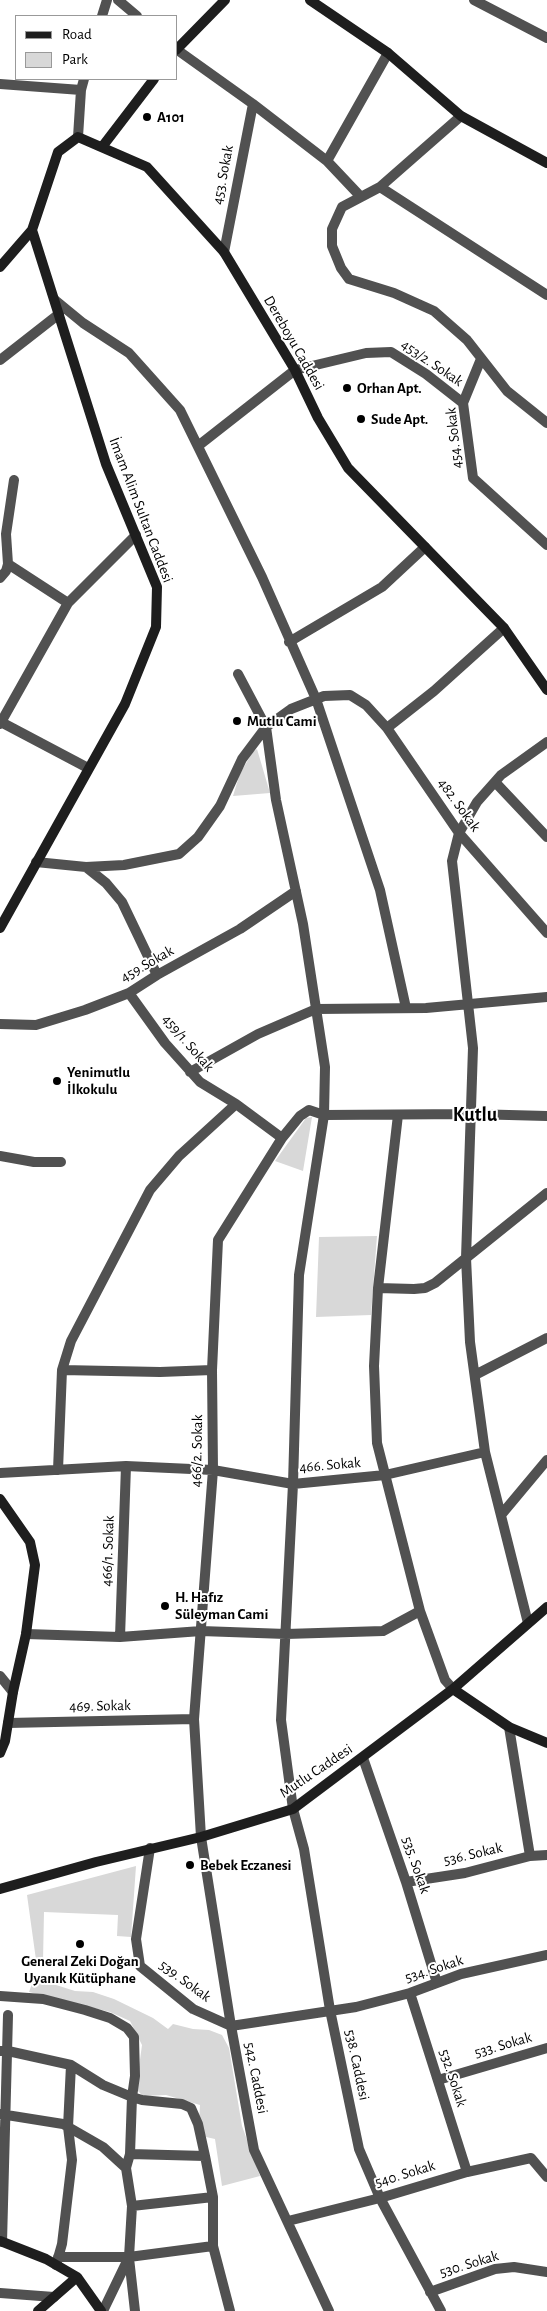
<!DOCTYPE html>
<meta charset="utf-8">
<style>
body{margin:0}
#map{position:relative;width:547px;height:2311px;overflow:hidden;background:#fff;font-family:"Alegreya Sans",sans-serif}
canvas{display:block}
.legend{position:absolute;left:15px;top:15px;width:162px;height:65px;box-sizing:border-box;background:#fff;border:1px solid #999;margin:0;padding:6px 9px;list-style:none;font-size:15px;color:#000}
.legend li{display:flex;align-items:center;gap:10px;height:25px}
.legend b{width:25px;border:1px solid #999}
</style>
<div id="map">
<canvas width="547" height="2311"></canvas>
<ul class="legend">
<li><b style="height:6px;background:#1e1e1e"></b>Road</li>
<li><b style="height:14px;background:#d8d8d8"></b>Park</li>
</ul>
</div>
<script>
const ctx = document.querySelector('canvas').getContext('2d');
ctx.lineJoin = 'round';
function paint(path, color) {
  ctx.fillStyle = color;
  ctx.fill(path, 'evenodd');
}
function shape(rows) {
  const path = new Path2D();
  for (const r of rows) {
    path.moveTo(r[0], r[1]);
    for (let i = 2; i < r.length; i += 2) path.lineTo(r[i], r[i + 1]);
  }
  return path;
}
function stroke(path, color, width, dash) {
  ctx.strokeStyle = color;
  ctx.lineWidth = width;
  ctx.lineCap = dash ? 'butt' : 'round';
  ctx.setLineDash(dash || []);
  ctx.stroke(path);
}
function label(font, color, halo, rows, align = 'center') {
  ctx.font = font + ' "Alegreya Sans",sans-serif';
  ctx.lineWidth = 4;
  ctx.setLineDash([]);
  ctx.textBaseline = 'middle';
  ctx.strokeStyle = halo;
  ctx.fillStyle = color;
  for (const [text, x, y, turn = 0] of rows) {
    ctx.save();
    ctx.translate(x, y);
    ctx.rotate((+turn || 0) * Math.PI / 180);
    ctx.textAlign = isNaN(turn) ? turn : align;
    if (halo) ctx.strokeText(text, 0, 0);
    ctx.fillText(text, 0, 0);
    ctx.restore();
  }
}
paint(shape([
 [257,749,270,793,233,796,240,773,253,752],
 [312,1117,303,1171,275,1161,306,1118],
 [377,1236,371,1315,316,1317,319,1237],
 [136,1866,131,1937,117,1936,118,1915,44,1912,43,1961,37,1967,27,1895],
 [34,1978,75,1991,93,1992,114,1999,153,2018,168,2029,173,2024,193,2029,209,2030,222,2035,229,2048,242,2126,260,2176,222,2186,215,2139,206,2137,199,2122,200,2105,166,2095,143,2096,136,2089,142,2045,130,2021,110,2012,29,1992]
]), '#d8d8d8');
stroke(shape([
 [118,0,137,16],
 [474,0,547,38],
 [102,16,107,0],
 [176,49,253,104,327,161,361,197],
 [0,84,81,90],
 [461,116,380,187,342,207,332,229,332,246,341,268,349,279,394,293,434,311,467,340,507,391,547,423],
 [78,137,81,90,84,79],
 [327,161,388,53],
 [380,187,547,295],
 [224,252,253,104],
 [55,300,83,323,129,353,180,410,262,577,316,699,380,890,406,1008],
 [481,359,463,403,473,478,547,545],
 [0,360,59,314],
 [198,446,295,370,366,353,391,352,426,374,463,403],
 [8,564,68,603],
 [0,578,6,571,8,564,6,534,14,480],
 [289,642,382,587,425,547],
 [238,674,266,727,276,800,303,924,325,1067,324,1115,299,1275,293,1484,281,1720,293,1809,304,1849,330,2010,359,2149,380,2198,441,2311],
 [1,722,88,768],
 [0,724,68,603,136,535],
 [387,728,434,691,504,628],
 [495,782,547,837],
 [36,862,86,867,106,883,122,902,157,975],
 [86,867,124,865,179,854,198,837,220,806,242,759,266,727,291,709,324,696,350,695,366,705,387,728,459,833,547,933],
 [129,993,165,1043,200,1082,236,1104,282,1138],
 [0,1024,36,1025,85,1010,129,993,157,975,240,929,296,891],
 [190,1072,258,1034,316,1009,426,1008,547,997],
 [398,1115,378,1288,374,1366,377,1443,420,1611,445,1680,453,1689],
 [0,1156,34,1162,61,1162],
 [378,1288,414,1289,425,1288,435,1283,547,1193],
 [62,1370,160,1372,212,1370],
 [475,1375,547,1338],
 [485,1452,470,1342,466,1258,473,1048,452,861,459,833,477,802,501,775,547,742],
 [58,1470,62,1370,71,1341,150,1190,179,1156,236,1104],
 [0,1473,126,1466,213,1470,293,1484,385,1475,485,1452,528,1623],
 [501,1515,547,1460],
 [26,1634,120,1637,201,1631,286,1634,383,1631,420,1611],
 [120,1637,126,1466],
 [0,1676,13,1692],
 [8,1723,194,1719],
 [509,1727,530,1856],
 [363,1758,406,1882,437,1983],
 [150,1848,136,1939,140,1966,193,2009,231,2026,356,2007,410,1993,461,1974,547,1955],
 [406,1882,465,1873,530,1856,547,1855],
 [410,1993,467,2172],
 [0,1996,43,1999,85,2010,110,2018,127,2028,134,2037,135,2076,132,2097,142,2100,182,2104,191,2108,198,2124,205,2156],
 [0,2051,8,2051,71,2065,103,2085,132,2097,130,2154,126,2168,132,2206,129,2257,103,2311],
 [438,2080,547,2048],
 [0,2114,63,2124,103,2147,126,2168],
 [130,2154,205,2156,213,2197],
 [132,2206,213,2197,213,2246,230,2311],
 [288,2221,380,2198,467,2172,531,2158,547,2177],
 [2,2242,8,2015],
 [58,2257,129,2257,213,2246],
 [129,2258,135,2311],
 [56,2265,62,2244,72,2160,68,2127,71,2065],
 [430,2292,495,2269,514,2267,547,2272],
 [0,2293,54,2297],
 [329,2311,254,2150,231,2026,201,1837,194,1719,213,1470,212,1370,218,1240,282,1138,300,1116,309,1110,324,1115,471,1114,547,1116]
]), '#515151', 10);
stroke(shape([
 [310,0,388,53,461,116,547,163],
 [176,50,225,0],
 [102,147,154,79],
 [0,267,32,230],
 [0,928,125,704,156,627,157,587,106,464,32,230,58,152,78,137,147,167,224,252,295,370,318,418,348,468,504,628,547,690],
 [0,1499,30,1542,35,1565,26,1634,13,1692,5,1741,0,1753],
 [453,1689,509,1727,547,1743],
 [0,1889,96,1862,201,1837,293,1809,453,1689,547,1607],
 [0,2241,46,2259,77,2277,101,2311],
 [38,2311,77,2277]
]), '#1e1e1e', 10);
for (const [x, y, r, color] of [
 [147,117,5,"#000"],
 [347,388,5,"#000"],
 [361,419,5,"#000"],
 [237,721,5,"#000"],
 [57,1081,5,"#000"],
 [165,1606,5,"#000"],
 [190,1865,5,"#000"],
 [80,1944,5,"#000"]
]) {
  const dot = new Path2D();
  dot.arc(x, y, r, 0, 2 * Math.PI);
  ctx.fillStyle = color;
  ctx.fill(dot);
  stroke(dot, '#fff', 2);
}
label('bold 15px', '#000', '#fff', [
 ["A101",157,117],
 ["Orhan Apt.",357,388],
 ["Sude Apt.",371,419],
 ["Mutlu Cami",247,721],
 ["Yenimutlu",67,1072],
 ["İlkokulu",67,1089],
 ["H. Hafız",175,1597],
 ["Süleyman Cami",175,1614],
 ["Bebek Eczanesi",200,1865],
 ["General Zeki Doğan",80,1961,"center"],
 ["Uyanık Kütüphane",80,1978,"center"]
], 'left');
label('15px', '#000', '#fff', [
 ["453. Sokak",223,175,-79],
 ["Dereboyu Caddesi",294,343,60],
 ["453/2. Sokak",432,363,34],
 ["454. Sokak",454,438,-96],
 ["İmam Alim Sultan Caddesi",141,510,69],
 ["482. Sokak",459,805,54],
 ["459.Sokak",147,964,-30],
 ["459/1. Sokak",188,1043,49],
 ["466/2. Sokak",197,1451,-89],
 ["466. Sokak",330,1465,-5],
 ["466/1. Sokak",108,1551,-88],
 ["469. Sokak",100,1706,-1],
 ["Mutlu Caddesi",316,1771,-34],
 ["536. Sokak",473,1854,-13],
 ["535. Sokak",416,1865,71],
 ["534. Sokak",434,1969,-18],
 ["539. Sokak",185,1981,36],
 ["533. Sokak",503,2045,-16],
 ["538. Caddesi",357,2065,78],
 ["542. Caddesi",256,2078,79],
 ["532. Sokak",453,2078,72],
 ["540. Sokak",405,2174,-17],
 ["530. Sokak",469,2264,-17]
]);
label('bold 20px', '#000', '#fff', [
 ["Kutlu",475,1115]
]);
</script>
